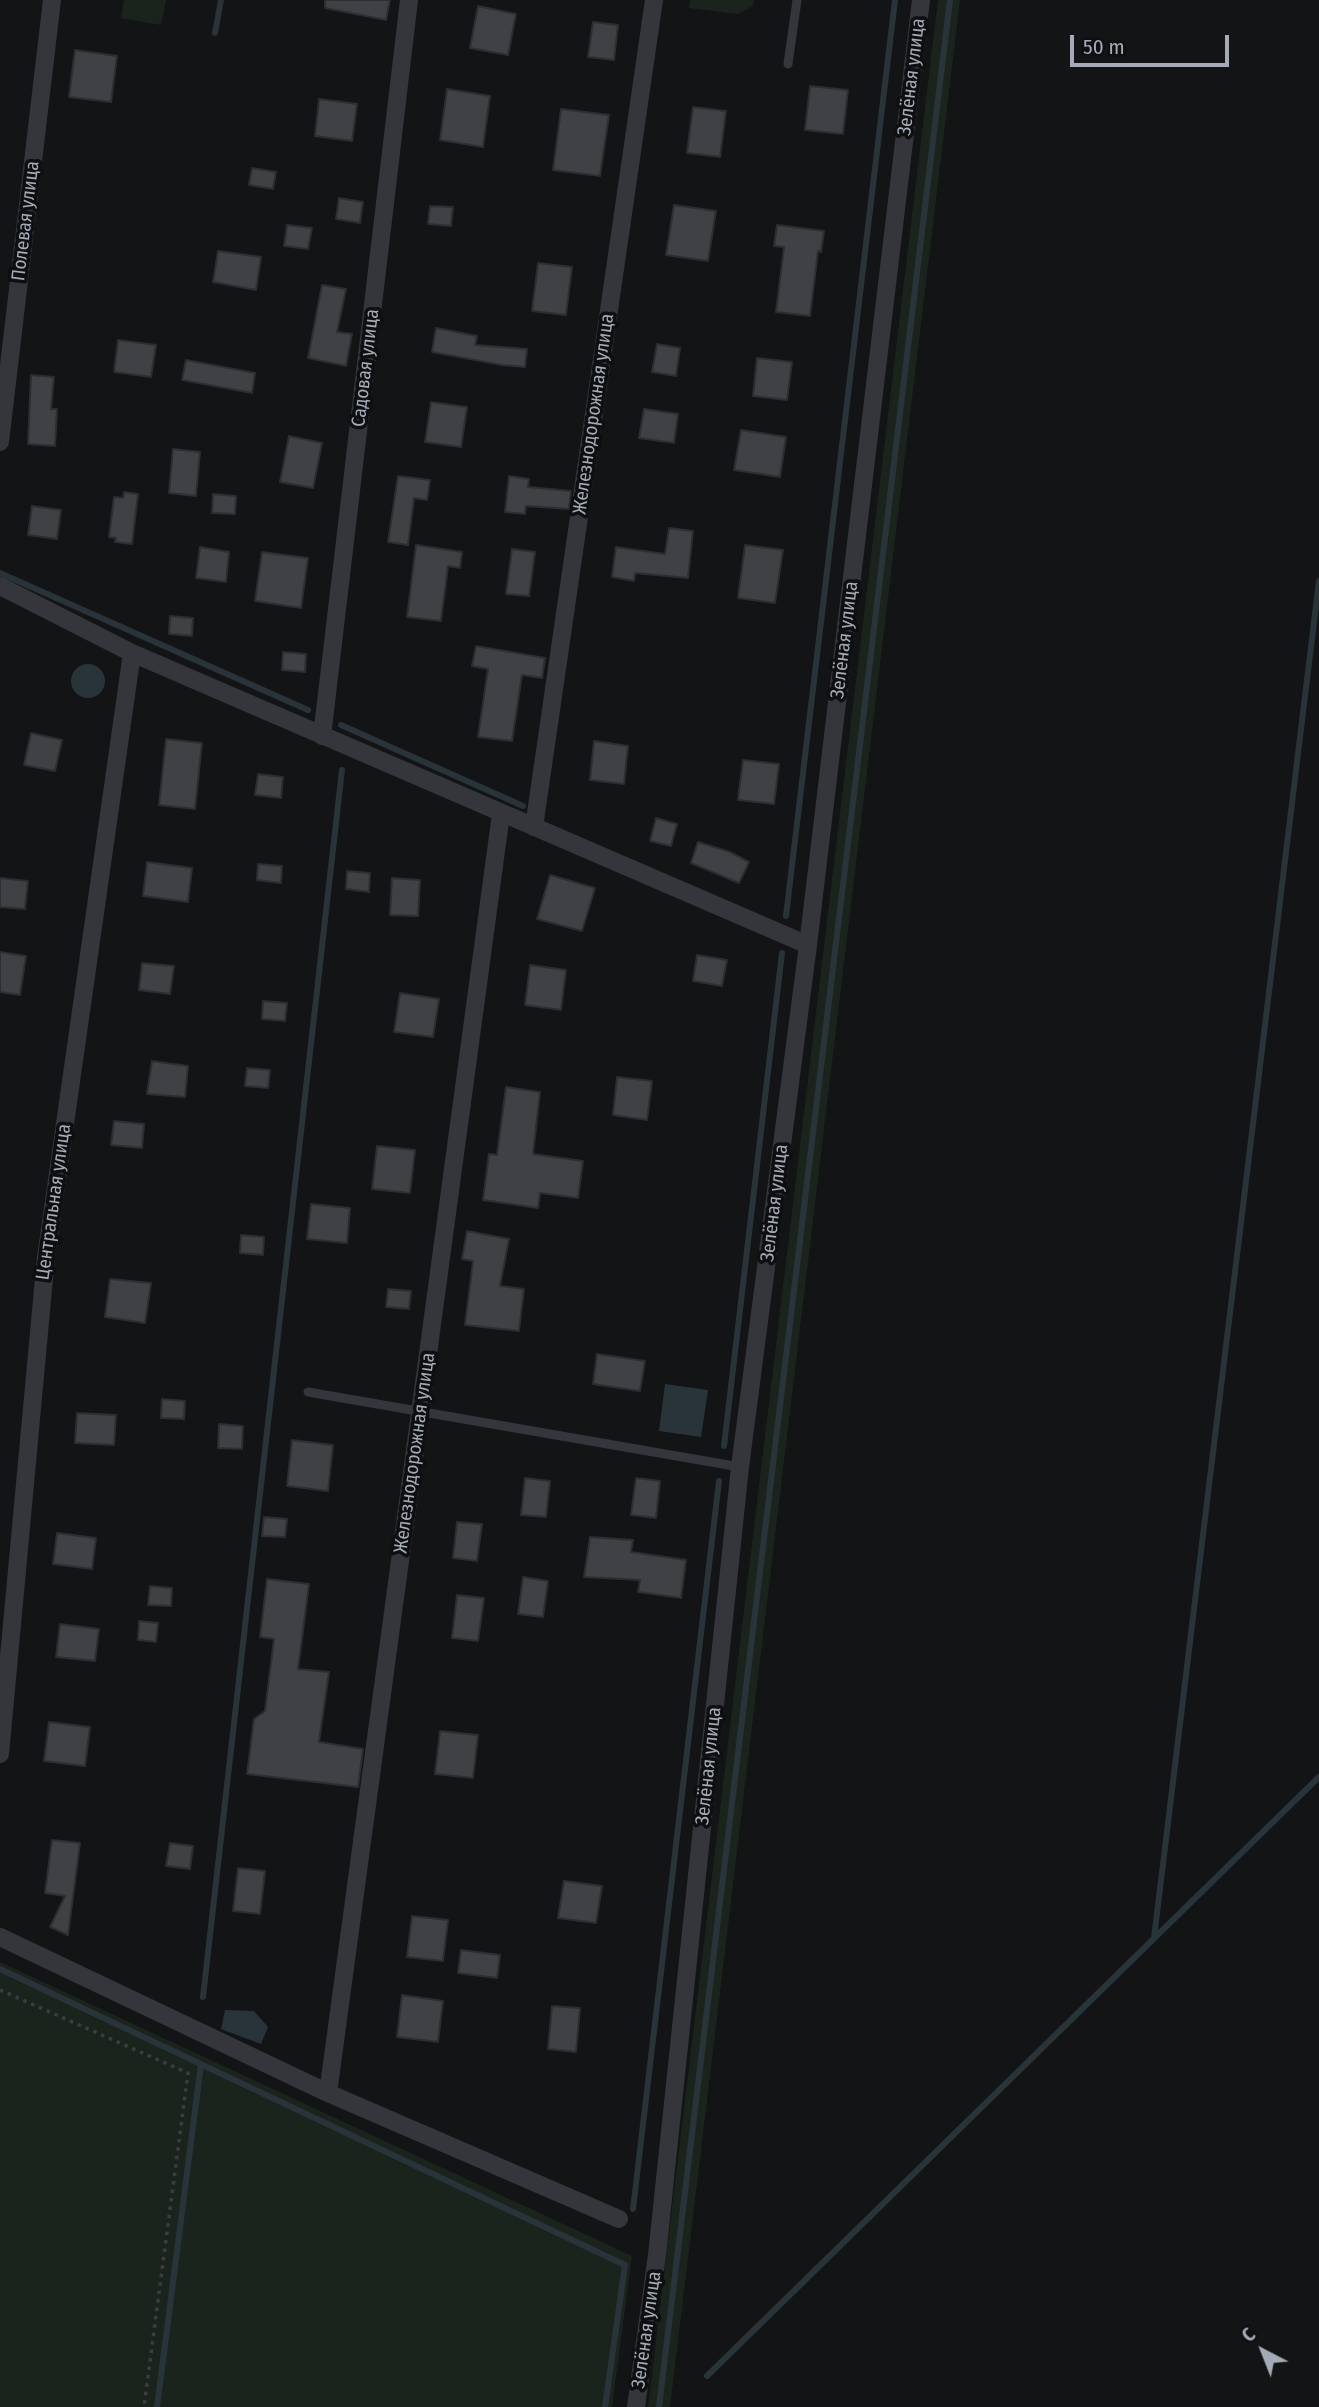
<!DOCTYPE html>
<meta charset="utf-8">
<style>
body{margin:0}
#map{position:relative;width:1319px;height:2407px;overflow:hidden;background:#131415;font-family:"Fira Sans Condensed",sans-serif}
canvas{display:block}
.north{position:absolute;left:1228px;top:2316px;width:70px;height:70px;-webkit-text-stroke:5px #0e0f10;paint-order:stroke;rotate:318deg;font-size:19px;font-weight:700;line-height:28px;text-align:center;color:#a4abb7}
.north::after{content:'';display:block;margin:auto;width:24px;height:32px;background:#a4abb7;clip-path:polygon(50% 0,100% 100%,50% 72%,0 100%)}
.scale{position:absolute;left:1070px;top:35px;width:159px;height:32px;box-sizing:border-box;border:4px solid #a4abb7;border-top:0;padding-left:9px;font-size:21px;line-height:24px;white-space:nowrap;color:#a4abb7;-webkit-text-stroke:5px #0e0f10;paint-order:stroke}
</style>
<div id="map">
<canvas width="1319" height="2407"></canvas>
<div class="north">С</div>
<div class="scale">50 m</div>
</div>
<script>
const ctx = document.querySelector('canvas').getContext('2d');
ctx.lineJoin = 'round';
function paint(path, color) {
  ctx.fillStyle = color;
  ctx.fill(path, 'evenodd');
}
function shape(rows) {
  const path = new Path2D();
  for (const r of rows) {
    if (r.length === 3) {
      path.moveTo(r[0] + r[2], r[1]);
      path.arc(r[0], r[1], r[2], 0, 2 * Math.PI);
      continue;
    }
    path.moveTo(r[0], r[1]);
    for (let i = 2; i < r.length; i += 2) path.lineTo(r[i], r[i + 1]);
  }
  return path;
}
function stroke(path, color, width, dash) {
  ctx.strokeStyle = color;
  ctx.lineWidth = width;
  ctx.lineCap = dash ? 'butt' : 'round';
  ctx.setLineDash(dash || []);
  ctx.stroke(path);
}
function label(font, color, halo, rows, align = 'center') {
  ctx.font = font + ' "Fira Sans Condensed",sans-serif';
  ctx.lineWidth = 7;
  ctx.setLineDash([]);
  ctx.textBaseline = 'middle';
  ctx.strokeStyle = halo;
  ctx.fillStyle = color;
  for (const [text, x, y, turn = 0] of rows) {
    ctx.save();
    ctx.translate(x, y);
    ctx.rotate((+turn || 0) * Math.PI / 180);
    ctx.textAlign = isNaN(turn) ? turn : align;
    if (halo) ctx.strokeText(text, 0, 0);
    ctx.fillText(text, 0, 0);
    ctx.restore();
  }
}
paint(shape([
 [124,0,166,0,161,25,121,18],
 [690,0,754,0,753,6,737,14,689,8],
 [938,0,960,0,670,2407,648,2407],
 [0,1962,632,2256,612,2407,0,2407]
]), '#1b241c');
paint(shape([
 [88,681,17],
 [665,1384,708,1390,701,1437,659,1431],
 [225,2010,254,2011,268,2027,261,2044,221,2029]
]), '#29343a');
stroke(shape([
 [215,33,221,0],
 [0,573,308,710],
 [341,725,523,806],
 [786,916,895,0],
 [724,1446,782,953],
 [1154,1938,1319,581],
 [0,1969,625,2265,605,2407],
 [203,1997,342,770],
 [633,2209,719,1481],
 [707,2376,1319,1777],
 [157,2407,201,2064],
 [659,2407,950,0]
]), '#29343a', 6);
const building = shape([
 [325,0,390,0,386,20,325,8,325,0],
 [478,6,516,14,508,55,470,48,478,6],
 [593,22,618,25,614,60,588,57,593,22],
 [75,50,117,56,111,102,69,97,75,50],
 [810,86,848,90,843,134,805,130,810,86],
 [447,89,490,96,483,147,440,140,447,89],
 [319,99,357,104,352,141,315,136,319,99],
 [693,107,726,111,720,157,687,153,693,107],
 [561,109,609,115,600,176,553,170,561,109],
 [252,168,276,172,273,189,249,185,252,168],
 [339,198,363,202,360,223,336,219,339,198],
 [674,205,716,211,708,261,666,255,674,205],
 [430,206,453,207,451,226,428,224,430,206],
 [287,225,312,228,308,249,284,246,287,225],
 [777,225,824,231,821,252,818,251,810,316,776,312,784,247,774,246,777,225],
 [218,251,261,257,256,290,213,282,218,251],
 [538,263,572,267,566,315,532,311,538,263],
 [322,285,346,289,337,332,352,334,346,366,308,358,322,285],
 [436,328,477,336,475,345,527,349,525,367,502,365,432,352,436,328],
 [118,340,156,345,151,377,114,372,118,340],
 [657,344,680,348,676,376,652,372,657,344],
 [757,358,792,362,787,400,753,396,757,358],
 [186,360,255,373,252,393,182,380,186,360],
 [31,375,54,377,51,409,57,409,55,446,28,444,31,375],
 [431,402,467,407,461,447,425,442,431,402],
 [644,409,678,414,674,443,639,438,644,409],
 [741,430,786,437,780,477,734,470,741,430],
 [289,436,322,443,313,488,280,482,289,436],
 [173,449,200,452,196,496,169,493,173,449],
 [398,476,430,480,427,500,414,498,408,545,388,542,398,476],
 [509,476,529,479,528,487,571,491,569,509,526,506,525,514,505,512,509,476],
 [124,492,138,494,132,544,115,542,116,538,109,537,114,497,123,498,124,492],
 [213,494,236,496,235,514,212,513,213,494],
 [32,506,61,510,57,539,28,535,32,506],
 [669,528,693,531,688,578,635,573,634,581,612,577,616,547,665,554,669,528],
 [416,545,462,552,460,568,448,566,441,621,407,617,416,545],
 [745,545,783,550,775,603,738,598,745,545],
 [200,547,229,552,226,582,196,578,200,547],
 [512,549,535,552,529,596,506,594,512,549],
 [262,552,308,558,301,608,255,601,262,552],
 [170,616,193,618,192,636,169,634,170,616],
 [476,646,545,658,542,678,522,675,512,741,478,737,488,669,472,666,476,646],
 [283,652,306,654,305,672,282,670,283,652],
 [31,733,62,740,55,771,24,765,31,733],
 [166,739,202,743,195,809,159,805,166,739],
 [594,741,628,746,624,784,590,780,594,741],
 [743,760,779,764,774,804,738,800,743,760],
 [258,774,283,777,281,798,255,795,258,774],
 [656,818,677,824,671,846,650,841,656,818],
 [698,842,730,852,749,862,739,883,691,863,698,842],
 [147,862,192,868,188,902,143,896,147,862],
 [258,864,282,866,281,883,257,880,258,864],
 [347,871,370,873,369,892,346,889,347,871],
 [550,875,595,888,582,931,537,919,550,875],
 [0,878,28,881,25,909,0,907,0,878],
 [392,878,420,880,418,916,390,915,392,878],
 [0,952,26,956,20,995,0,992,0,952],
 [697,955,727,960,722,986,693,981,697,955],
 [142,963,174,966,170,994,139,990,142,963],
 [530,965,566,970,561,1010,525,1005,530,965],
 [400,993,439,999,433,1037,394,1032,400,993],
 [263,1001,287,1003,285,1021,262,1019,263,1001],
 [152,1061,188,1066,185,1097,147,1094,152,1061],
 [247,1068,270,1070,268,1088,245,1086,247,1068],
 [617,1077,652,1081,647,1120,613,1115,617,1077],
 [506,1087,540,1092,533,1154,583,1161,578,1198,540,1193,538,1208,483,1200,489,1154,497,1155,506,1087],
 [114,1121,144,1124,142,1148,111,1145,114,1121],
 [377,1146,415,1150,410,1193,372,1189,377,1146],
 [311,1204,350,1208,347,1243,307,1239,311,1204],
 [467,1231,509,1239,500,1286,524,1289,519,1331,465,1325,473,1261,462,1259,467,1231],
 [241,1235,264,1237,263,1255,240,1253,241,1235],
 [110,1279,151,1283,145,1323,105,1317,110,1279],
 [388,1289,411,1291,409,1309,386,1307,388,1289],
 [597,1354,645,1361,640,1391,593,1384,597,1354],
 [162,1399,185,1401,184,1419,161,1418,162,1399],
 [77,1413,116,1415,114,1445,75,1443,77,1413],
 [219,1424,243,1426,242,1449,218,1448,219,1424],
 [292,1440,333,1445,328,1491,287,1486,292,1440],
 [525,1478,550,1481,546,1517,521,1515,525,1478],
 [636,1478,660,1481,656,1518,631,1515,636,1478],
 [264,1517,287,1519,285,1537,262,1536,264,1517],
 [457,1522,482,1524,477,1561,453,1558,457,1522],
 [57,1533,96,1538,92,1569,53,1564,57,1533],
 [590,1537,633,1540,631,1552,686,1560,681,1598,638,1592,640,1580,584,1577,590,1537],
 [523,1577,548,1581,543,1617,518,1614,523,1577],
 [267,1579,309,1584,298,1669,329,1672,319,1742,363,1749,358,1787,247,1774,254,1719,265,1711,274,1639,260,1637,267,1579],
 [150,1586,172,1588,171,1606,148,1605,150,1586],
 [457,1595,484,1598,478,1641,452,1638,457,1595],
 [139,1621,158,1623,156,1642,138,1640,139,1621],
 [60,1624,99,1629,95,1661,56,1657,60,1624],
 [49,1722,90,1727,85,1766,44,1761,49,1722],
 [440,1731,478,1735,473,1778,435,1774,440,1731],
 [52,1840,80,1843,68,1935,50,1927,65,1896,45,1893,52,1840],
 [170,1843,193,1846,190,1869,166,1866,170,1843],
 [238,1868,265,1871,260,1914,233,1911,238,1868],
 [564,1881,602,1886,596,1923,558,1918,564,1881],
 [412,1916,448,1920,443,1961,407,1957,412,1916],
 [461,1950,500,1955,497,1978,458,1973,461,1950],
 [402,1995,443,2001,438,2042,397,2037,402,1995],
 [552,2006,580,2008,576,2052,548,2049,552,2006]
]);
paint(building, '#3f4145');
stroke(building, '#2d2e32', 2);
stroke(shape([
 [0,1990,188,2073,144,2407]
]), '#3a3d42', 3.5, [3.5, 5]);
stroke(shape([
 [788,64,797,0],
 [308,1392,740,1467]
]), '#34363b', 9);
stroke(shape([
 [0,442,52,0],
 [0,586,132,653,808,945],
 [322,736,409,0],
 [534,827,654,0],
 [0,1754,46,1257,132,653],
 [0,1937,328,2093,619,2219],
 [328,2093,501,814],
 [636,2407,657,2255,740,1467,808,945,921,0]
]), '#34363b', 18);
label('19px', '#a4abb7', '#0e0f10', [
 ["Зелёная улица",912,77,-83],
 ["Полевая улица",26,221,-83],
 ["Садовая улица",366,368,-83],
 ["Железнодорожная улица",594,414,-82],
 ["Зелёная улица",845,640,-83],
 ["Центральная улица",54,1202,-82],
 ["Зелёная улица",775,1203,-83],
 ["Железнодорожная улица",415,1453,-82],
 ["Зелёная улица",709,1766,-84],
 ["Зелёная улица",647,2330,-82]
]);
</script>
